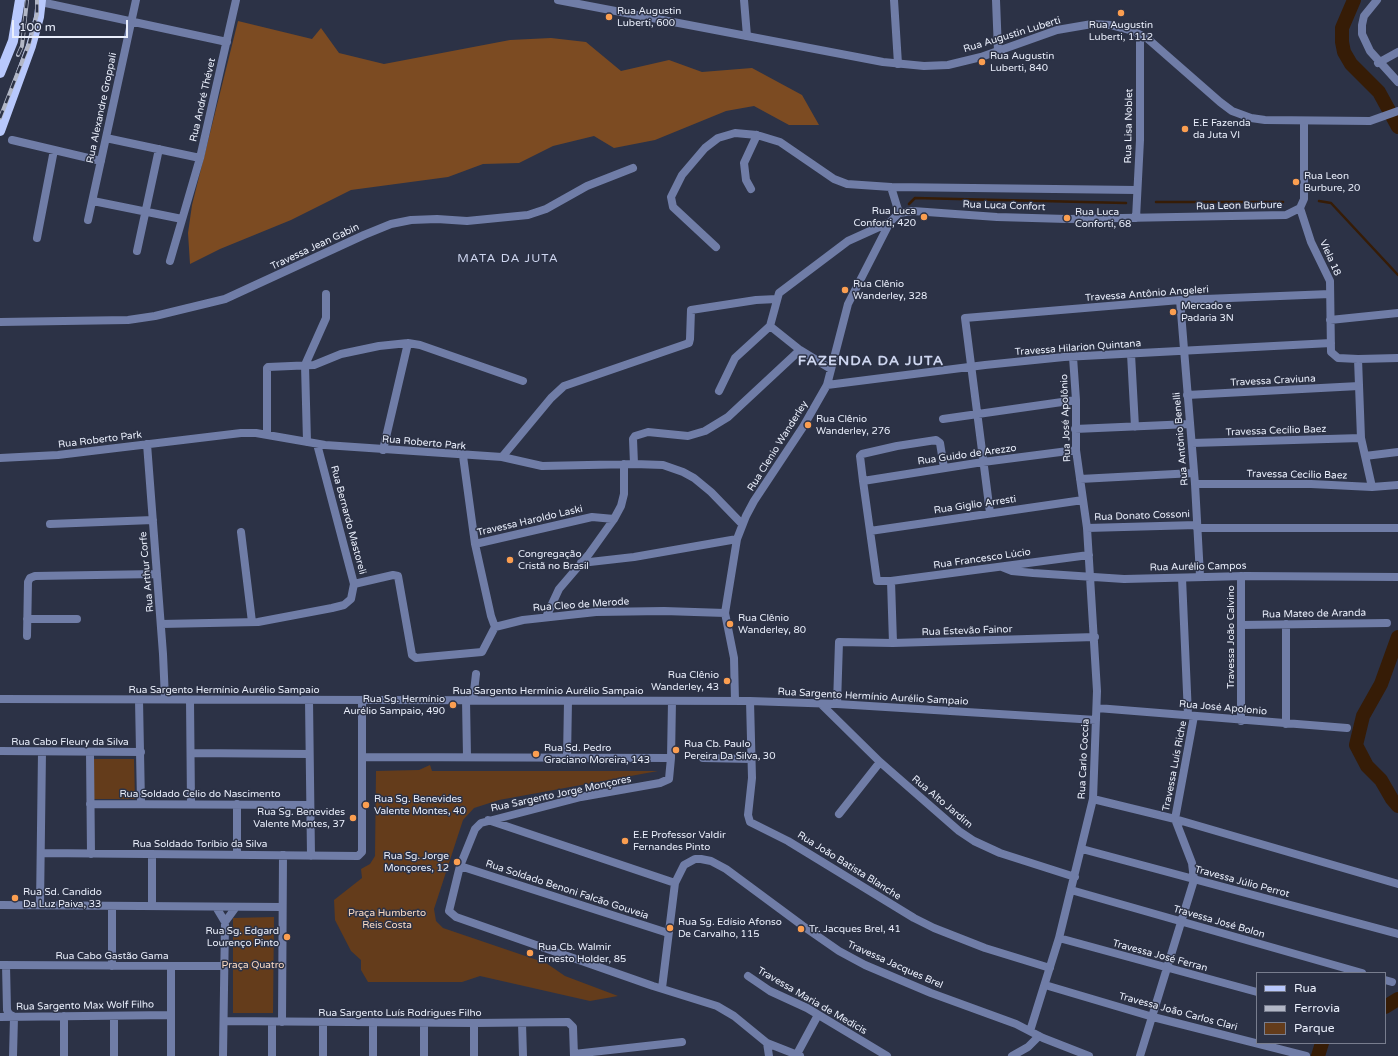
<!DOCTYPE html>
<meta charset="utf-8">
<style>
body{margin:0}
#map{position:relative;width:1398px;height:1056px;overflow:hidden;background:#2c3246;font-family:"Varela Round",sans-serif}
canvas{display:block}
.legend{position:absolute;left:1256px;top:972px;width:130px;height:72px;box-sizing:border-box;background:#2c3246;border:1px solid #787d8e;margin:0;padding:5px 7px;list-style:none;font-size:12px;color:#e9eefb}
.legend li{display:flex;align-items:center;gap:8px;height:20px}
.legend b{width:20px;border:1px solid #787d8e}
.scale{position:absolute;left:12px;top:20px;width:116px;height:18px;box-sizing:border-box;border:2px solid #e9eefb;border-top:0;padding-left:5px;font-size:12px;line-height:14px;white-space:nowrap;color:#e9eefb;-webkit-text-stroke:3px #2c3246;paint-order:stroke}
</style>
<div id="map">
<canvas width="1398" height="1056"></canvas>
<ul class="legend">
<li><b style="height:5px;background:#b8c8fc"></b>Rua</li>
<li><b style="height:5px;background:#b2b7c6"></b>Ferrovia</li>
<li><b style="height:11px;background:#643c1b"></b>Parque</li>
</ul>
<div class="scale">100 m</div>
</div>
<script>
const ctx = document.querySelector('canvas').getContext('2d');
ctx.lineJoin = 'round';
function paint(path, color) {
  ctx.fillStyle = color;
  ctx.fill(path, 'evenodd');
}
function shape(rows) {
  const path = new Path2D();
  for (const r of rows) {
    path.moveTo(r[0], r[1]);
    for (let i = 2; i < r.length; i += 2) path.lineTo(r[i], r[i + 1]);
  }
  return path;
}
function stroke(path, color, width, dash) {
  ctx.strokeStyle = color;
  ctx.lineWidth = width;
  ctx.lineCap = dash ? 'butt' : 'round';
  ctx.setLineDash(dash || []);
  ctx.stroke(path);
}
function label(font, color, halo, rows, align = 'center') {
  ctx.font = font + ' "Varela Round",sans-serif';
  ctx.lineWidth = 3;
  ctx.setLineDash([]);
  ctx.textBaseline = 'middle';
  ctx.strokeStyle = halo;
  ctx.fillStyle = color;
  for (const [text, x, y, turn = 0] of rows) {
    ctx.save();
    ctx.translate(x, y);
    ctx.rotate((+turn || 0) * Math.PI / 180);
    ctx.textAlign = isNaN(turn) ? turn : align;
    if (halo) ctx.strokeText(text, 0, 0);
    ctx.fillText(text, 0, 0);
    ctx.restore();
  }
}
paint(shape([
 [93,759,134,759,135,799,94,799],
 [430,765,432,771,658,771,499,800,474,808,463,820,434,909,436,921,443,928,546,963,565,976,618,996,590,1001,480,976,462,982,368,982,361,970,361,960,351,951,335,920,334,900,362,878,361,869,370,864,375,856,376,771,419,770],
 [274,917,273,1013,233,1013,233,918]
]), '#643c1b');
paint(shape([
 [238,21,312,39,321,28,339,53,384,64,510,40,551,38,586,42,621,71,669,60,702,72,752,68,802,95,819,125,789,125,754,106,726,111,655,140,614,148,594,136,553,146,519,163,483,164,448,177,351,190,291,220,220,249,190,264,188,233,192,205]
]), '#7c4b22');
stroke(shape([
 [1319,201,1331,203,1398,275],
 [1156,202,1283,202],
 [909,204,915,198,1126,203]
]), '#361c06', 2.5);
stroke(shape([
 [1354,0,1342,28,1342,42,1344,52,1351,64,1379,92,1398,127],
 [1398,637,1381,684,1363,716,1356,745,1367,766,1381,780,1392,799,1398,806],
 [1385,1007,1398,999],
 [1318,1056,1322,1043]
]), '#361c06', 14);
stroke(shape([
 [744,0,747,36],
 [894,0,898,64],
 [996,0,998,51],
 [1377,0,1364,16,1362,25,1362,34,1370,51,1398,82],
 [41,2,227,42],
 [1378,63,1398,52],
 [106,138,200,158,236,0],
 [12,140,101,161],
 [891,187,899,213,913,211,997,217,1067,219,1286,215,1300,208,1304,199,1304,121],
 [751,189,746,180,744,163,757,135],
 [93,201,182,219],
 [1300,208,1311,242,1330,281,1331,352,1338,358,1358,359,1361,438,1372,487],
 [1136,218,1140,140,1140,35],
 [88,220,136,0],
 [37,238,54,150],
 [716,247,673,207,671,197,682,175,705,148,718,138,735,133,757,135,780,142,834,179,847,184,891,187,1136,190],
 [137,251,159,149],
 [170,261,200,158],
 [1180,300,1195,484,1200,576],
 [1330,320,1398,313],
 [0,322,128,320,155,316,225,299,364,235,391,224,411,220,437,219,467,221,528,215,546,209,587,186,633,168],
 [770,326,800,350],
 [1131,354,1135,427],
 [1358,359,1398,358],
 [827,385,985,365,1064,357,1331,343],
 [719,391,735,358,770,326,779,293,848,241,890,222],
 [1187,395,1359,386],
 [943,419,1076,400],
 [1075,429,1190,424],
 [267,435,267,368,268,367,314,365,341,354,379,346,408,343,420,345,523,381],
 [307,442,305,365,326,318,326,294],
 [1192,443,1361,438],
 [147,444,163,654,165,699],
 [383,450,408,343],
 [463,456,475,544,491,616,495,627,523,620,596,612,664,611,725,613],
 [1365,456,1398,452],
 [502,457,551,398,564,386,689,343,690,339,691,310,756,300,777,299],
 [0,458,58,455,241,433,256,433,325,445,502,457,542,466,634,464,663,465,683,472,694,478,711,492,742,524],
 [634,464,633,439,635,436,648,432,688,436,705,431,728,417,800,350,831,369],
 [944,468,940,443,936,440,897,446,862,454,860,456,863,481,877,581,891,581,1089,555],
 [1080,479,1194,473],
 [863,481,983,462,1076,450],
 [1195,484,1311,484,1372,487,1398,485],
 [990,513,965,318,1180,300,1330,294],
 [50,524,153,520],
 [1087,528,1197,525],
 [1197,528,1398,528],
 [870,531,1083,500],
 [241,532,252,622],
 [475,544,592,517,614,519],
 [581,563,634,557,737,539],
 [1002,567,1012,571,1033,573,1124,579,1246,576,1398,577],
 [1241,576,1241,721],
 [1182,578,1188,715],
 [891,581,893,643],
 [354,584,393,575,398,576,412,655,416,658,482,652,495,627],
 [546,617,559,589,589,554,614,519,621,506,624,494,624,464],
 [27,619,77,619],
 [161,624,258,622,332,608,344,605,351,599,354,584,317,444],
 [1241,625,1387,623],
 [27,636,28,582,30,578,35,576,157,574],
 [0,699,750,701,837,704,1096,720],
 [139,700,141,803],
 [190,700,191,804],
 [309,700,311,856],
 [466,700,467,757],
 [473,700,476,674],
 [672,701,671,758,669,779,660,783,581,797,481,823,475,829,460,866,449,911,456,917,653,986,717,1006,734,1016,767,1043,800,1056],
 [735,701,734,658,725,613,737,539,746,516,754,501,803,427,827,385,848,304,890,222,899,213],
 [750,701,752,778,748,815,750,822,788,841,914,918,934,928,985,948,1050,968],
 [821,704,880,762,959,831,974,841,1000,853,1075,877],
 [837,704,839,642,893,643,1095,637],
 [1097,708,1347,728],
 [1286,724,1286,624],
 [0,751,141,752],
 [90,753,91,854],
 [191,753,309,754],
 [362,757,671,758],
 [567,758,568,701],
 [703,758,752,759],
 [1093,799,1175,819,1398,884],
 [90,804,310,805],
 [237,804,237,854],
 [839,814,880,762],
 [488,820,675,883],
 [1082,849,1398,934],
 [41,853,358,856,362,852,362,700],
 [152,854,152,906],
 [460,866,668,933],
 [1071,890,1362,973],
 [0,905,282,907],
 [40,905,42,752],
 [216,907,225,922],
 [1059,938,1257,992],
 [0,965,224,966],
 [6,965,7,1010,9,1014,14,1017,13,1056],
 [112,966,112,906],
 [171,966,171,1056],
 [748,976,770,991,807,1008,887,1056],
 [1385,980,1392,982],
 [1045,985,1153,1017,1306,1056],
 [662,988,675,883,684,865,695,859,701,859,711,861,726,869,803,926,839,951,865,965,931,993,1016,1024,1043,1038,1089,1056],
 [0,1017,171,1015],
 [224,1021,474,1023,568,1022,573,1027,574,1056],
 [272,1022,272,1056],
 [282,1022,283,855],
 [522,1023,523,1056],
 [1030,1031,1059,938,1093,799,1097,691,1087,528,1076,450,1076,400,1073,357],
 [767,1043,769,1056],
 [574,1054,682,1042],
 [797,1054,818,1015],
 [64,1056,64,1016],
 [114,1056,114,1016],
 [223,1056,225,922,236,907],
 [323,1056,323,1022],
 [373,1056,373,1022],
 [424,1056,424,1023],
 [474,1056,474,1023],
 [1012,1056,1028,1047,1039,1036],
 [1140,1056,1194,880,1192,863,1175,819,1194,716]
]), '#707da7', 8);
stroke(shape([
 [558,0,883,62,924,66,948,65,981,57,1057,30,1092,24,1110,25,1133,31,1148,39,1220,102,1232,111,1251,118,1265,120,1370,121,1398,111]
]), '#707da7', 8);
stroke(shape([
 [0,73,13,41,20,0],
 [0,131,31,46,39,17,41,0]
]), '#b8c8fc', 10);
const rail = shape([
 [18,55,22,46,27,0],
 [0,118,29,44,37,14,37,0]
]);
stroke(rail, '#b2b7c6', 4);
stroke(rail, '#2c3246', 2.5, [8]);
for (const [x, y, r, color] of [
 [1121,13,4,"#fb9e50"],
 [609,17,4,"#fb9e50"],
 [982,62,4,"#fb9e50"],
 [1185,129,4,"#fb9e50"],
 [1296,182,4,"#fb9e50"],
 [924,217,4,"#fb9e50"],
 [1067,218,4,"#fb9e50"],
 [845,290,4,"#fb9e50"],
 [1173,312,4,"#fb9e50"],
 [808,425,4,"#fb9e50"],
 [510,560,4,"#fb9e50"],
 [730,624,4,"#fb9e50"],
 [727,681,4,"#fb9e50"],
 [453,705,4,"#fb9e50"],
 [676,750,4,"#fb9e50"],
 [536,754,4,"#fb9e50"],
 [366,805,4,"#fb9e50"],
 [353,818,4,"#fb9e50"],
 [625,841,4,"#fb9e50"],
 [457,862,4,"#fb9e50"],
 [15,898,4,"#fb9e50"],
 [670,928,4,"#fb9e50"],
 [801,929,4,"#fb9e50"],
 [287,937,4,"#fb9e50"],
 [530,953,4,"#fb9e50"]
]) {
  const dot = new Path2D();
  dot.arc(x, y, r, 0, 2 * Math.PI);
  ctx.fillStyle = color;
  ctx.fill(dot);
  stroke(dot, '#2c3246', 1.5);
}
label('10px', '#e9eefb', '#2c3246', [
 ["Rua Augustin",617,11],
 ["Luberti, 600",617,23],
 ["Rua Augustin",1121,25,"center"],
 ["Luberti, 1112",1121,37,"center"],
 ["Rua Augustin",990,56],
 ["Luberti, 840",990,68],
 ["E.E Fazenda",1193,123],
 ["da Juta VI",1193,135],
 ["Rua Leon",1304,176],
 ["Burbure, 20",1304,188],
 ["Rua Luca",916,211,"right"],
 ["Conforti, 420",916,223,"right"],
 ["Rua Luca",1075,212],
 ["Conforti, 68",1075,224],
 ["Rua Clênio",853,284],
 ["Wanderley, 328",853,296],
 ["Mercado e",1181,306],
 ["Padaria 3N",1181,318],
 ["Rua Clênio",816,419],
 ["Wanderley, 276",816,431],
 ["Congregação",518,554],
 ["Cristã no Brasil",518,566],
 ["Rua Clênio",738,618],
 ["Wanderley, 80",738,630],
 ["Rua Clênio",719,675,"right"],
 ["Wanderley, 43",719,687,"right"],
 ["Rua Sg. Hermínio",445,699,"right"],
 ["Aurélio Sampaio, 490",445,711,"right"],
 ["Rua Cb. Paulo",684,744],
 ["Pereira Da Silva, 30",684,756],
 ["Rua Sd. Pedro",544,748],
 ["Graciano Moreira, 143",544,760],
 ["Rua Sg. Benevides",374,799],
 ["Valente Montes, 40",374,811],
 ["Rua Sg. Benevides",345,812,"right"],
 ["Valente Montes, 37",345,824,"right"],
 ["E.E Professor Valdir",633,835],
 ["Fernandes Pinto",633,847],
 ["Rua Sg. Jorge",449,856,"right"],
 ["Monçores, 12",449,868,"right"],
 ["Rua Sd. Candido",23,892],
 ["Da Luz Paiva, 33",23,904],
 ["Rua Sg. Edísio Afonso",678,922],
 ["De Carvalho, 115",678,934],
 ["Tr. Jacques Brel, 41",809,929],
 ["Rua Sg. Edgard",279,931,"right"],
 ["Lourenço Pinto",279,943,"right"],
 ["Rua Cb. Walmir",538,947],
 ["Ernesto Holder, 85",538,959]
], 'left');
label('10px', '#e9eefb', '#2c3246', [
 ["Rua Augustin Luberti",1012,35,-17],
 ["Rua André Thévet",203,100,-77],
 ["Rua Alexandre Groppali",102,108,-78],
 ["Rua Lisa Noblet",1129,126,-89],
 ["Rua Luca Confort",1004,206,2],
 ["Rua Leon Burbure",1239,206,-1],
 ["Travessa Jean Gabin",315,247,-25],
 ["Viela 18",1330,258,66],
 ["Travessa Antônio Angeleri",1147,294,-4],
 ["Travessa Hilarion Quintana",1078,348,-4],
 ["Travessa Craviuna",1273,381,-3],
 ["Rua José Apolônio",1066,418,-92],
 ["Travessa Cecílio Baez",1276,431,-2],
 ["Rua Antônio Benelli",1181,439,-95],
 ["Rua Roberto Park",100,440,-7],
 ["Rua Roberto Park",424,443,5],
 ["Rua Clenio Wanderley",778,446,-58],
 ["Rua Guido de Arezzo",967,455,-8],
 ["Travessa Cecilio Baez",1297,475,1],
 ["Rua Giglio Arresti",975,505,-8],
 ["Rua Donato Cossoni",1142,516,-2],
 ["Rua Bernardo Mastoreli",348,520,75],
 ["Travessa Haroldo Laski",530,521,-13],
 ["Rua Francesco Lúcio",982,559,-8],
 ["Rua Aurélio Campos",1198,567,-1],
 ["Rua Arthur Corfe",147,572,-95],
 ["Rua Cleo de Merode",581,605,-4],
 ["Rua Mateo de Aranda",1314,614,-1],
 ["Rua Estevão Fainor",967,631,-2],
 ["Travessa João Calvino",1231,637,-90],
 ["Rua Sargento Hermínio Aurélio Sampaio",224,690],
 ["Rua Sargento Hermínio Aurélio Sampaio",548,691],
 ["Rua Sargento Hermínio Aurélio Sampaio",873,697,3],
 ["Rua José Apolonio",1223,708,5],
 ["Rua Cabo Fleury da Silva",70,742],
 ["Rua Carlo Coccia",1084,759,-87],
 ["Travessa Luís Riche",1175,766,-79],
 ["Rua Soldado Celio do Nascimento",200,794],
 ["Rua Sargento Jorge Monçores",561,794,-12],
 ["Rua Alto Jardim",942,802,40],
 ["Rua Soldado Toríbio da Silva",200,844],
 ["Rua João Batista Blanche",849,866,32],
 ["Travessa Júlio Perrot",1242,882,15],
 ["Rua Soldado Benoni Falcão Gouveia",567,890,18],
 ["Travessa José Bolon",1219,922,16],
 ["Rua Cabo Gastão Gama",112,956],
 ["Travessa José Ferran",1160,956,15],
 ["Travessa Jacques Brel",895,965,24],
 ["Travessa Maria de Medicis",812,1001,30],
 ["Rua Sargento Max Wolf Filho",85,1006,-1],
 ["Travessa João Carlos Clari",1178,1012,15],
 ["Rua Sargento Luís Rodrigues Filho",400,1013]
]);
label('10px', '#f9d9c2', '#2c3246', [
 ["Praça Humberto",387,913],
 ["Reis Costa",387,925],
 ["Praça Quatro",253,965]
]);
ctx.letterSpacing = '1px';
label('12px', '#ced6f0', '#2c3246', [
 ["MATA DA JUTA",508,259]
]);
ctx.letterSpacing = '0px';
ctx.letterSpacing = '1px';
label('bold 14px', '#ced6f0', '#2c3246', [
 ["FAZENDA DA JUTA",871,361]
]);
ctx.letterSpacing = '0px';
</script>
